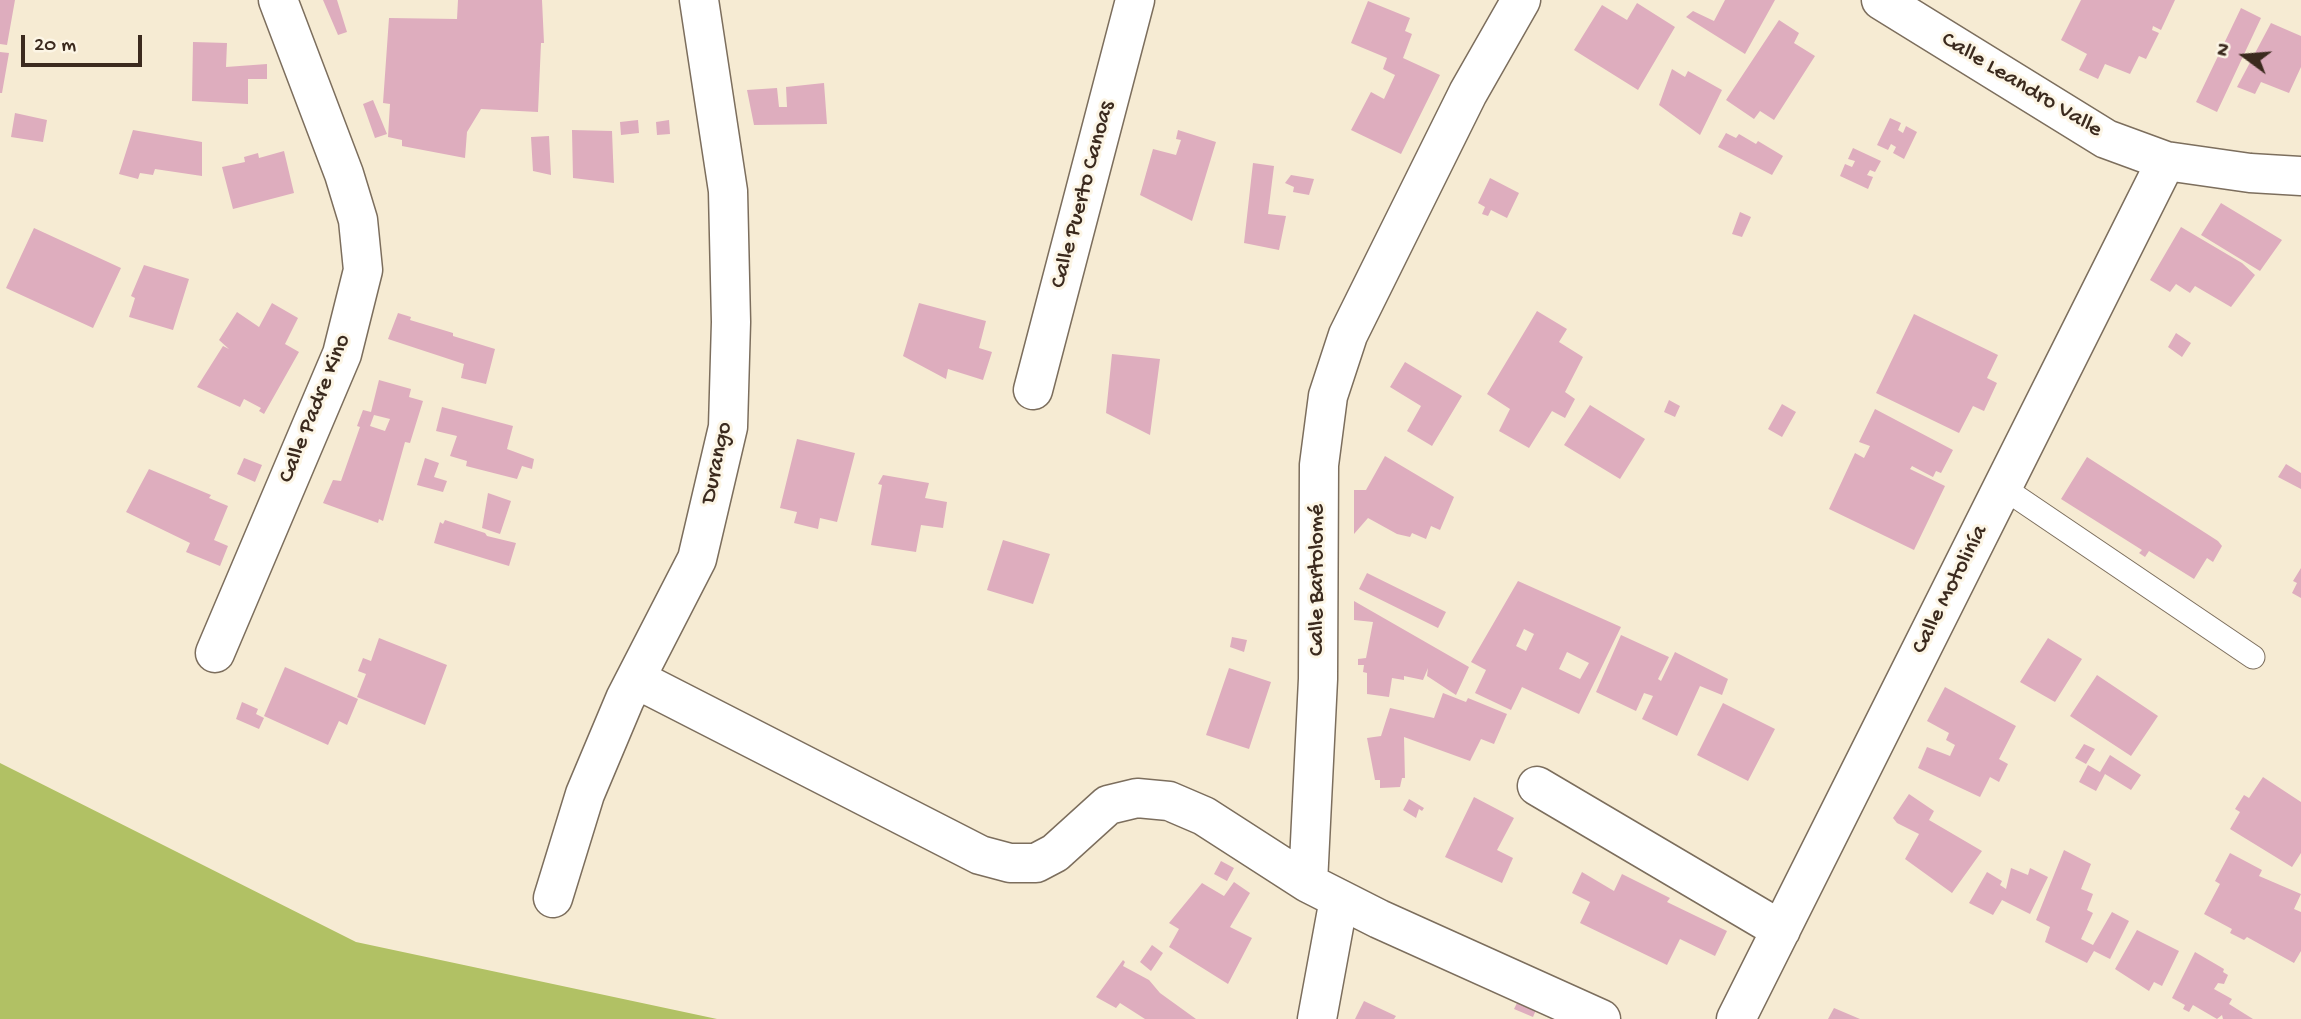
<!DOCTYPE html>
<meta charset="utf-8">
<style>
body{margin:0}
#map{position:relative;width:2301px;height:1019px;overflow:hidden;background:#f6ebd3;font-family:"Gochi Hand",sans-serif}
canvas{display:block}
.north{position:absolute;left:2210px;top:21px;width:70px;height:70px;-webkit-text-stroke:5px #fcf5e5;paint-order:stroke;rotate:286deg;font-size:19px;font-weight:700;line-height:28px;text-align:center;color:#3b2a1e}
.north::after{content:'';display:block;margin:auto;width:24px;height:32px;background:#3b2a1e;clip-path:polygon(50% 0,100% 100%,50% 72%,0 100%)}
.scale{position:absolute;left:21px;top:35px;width:121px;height:32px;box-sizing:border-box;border:4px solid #3b2a1e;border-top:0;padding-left:9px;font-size:21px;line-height:24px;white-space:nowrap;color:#3b2a1e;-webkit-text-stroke:5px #fcf5e5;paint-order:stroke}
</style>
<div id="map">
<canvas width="2301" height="1019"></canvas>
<div class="north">N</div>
<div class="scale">20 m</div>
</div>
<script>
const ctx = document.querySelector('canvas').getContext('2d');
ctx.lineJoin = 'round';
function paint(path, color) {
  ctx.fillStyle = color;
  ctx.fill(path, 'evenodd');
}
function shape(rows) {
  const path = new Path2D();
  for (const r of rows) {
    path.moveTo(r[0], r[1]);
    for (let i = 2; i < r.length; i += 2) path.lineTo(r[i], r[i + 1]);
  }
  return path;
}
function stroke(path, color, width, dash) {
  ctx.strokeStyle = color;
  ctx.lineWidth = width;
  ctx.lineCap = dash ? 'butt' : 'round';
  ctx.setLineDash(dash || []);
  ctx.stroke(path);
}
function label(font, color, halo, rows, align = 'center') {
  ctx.font = font + ' "Gochi Hand",sans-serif';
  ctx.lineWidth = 6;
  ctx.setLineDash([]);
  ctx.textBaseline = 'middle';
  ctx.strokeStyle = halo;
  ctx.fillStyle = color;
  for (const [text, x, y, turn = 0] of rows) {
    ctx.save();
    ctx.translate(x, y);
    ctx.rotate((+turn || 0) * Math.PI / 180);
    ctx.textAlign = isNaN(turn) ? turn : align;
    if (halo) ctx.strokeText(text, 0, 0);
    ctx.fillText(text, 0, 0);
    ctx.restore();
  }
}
paint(shape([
 [0,763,356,942,717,1019,0,1019]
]), '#b1c164');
paint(shape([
 [0,0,15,0,7,45,0,44],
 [323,0,337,0,347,32,338,35],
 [458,0,542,0,544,43,541,43,538,112,481,109,467,132,465,158,402,146,402,140,388,137,390,104,383,103,389,18,457,19],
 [1725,0,1775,0,1745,54,1686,17,1693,11,1714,21],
 [2081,0,2175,0,2161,30,2153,26,2152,30,2159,33,2146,59,2139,56,2130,74,2105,64,2098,79,2079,70,2087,54,2061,40],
 [1368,1,1410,18,1405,31,1412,34,1403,58,1440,75,1401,154,1351,130,1371,92,1384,99,1395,75,1383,69,1387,58,1351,43],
 [1637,3,1675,27,1638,90,1574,50,1602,5,1627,20],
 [2241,8,2261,18,2217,112,2196,102],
 [1779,20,1799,33,1794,43,1815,56,1774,120,1760,111,1754,119,1726,100],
 [2271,23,2301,36,2301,67,2289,93,2261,82,2255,94,2237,87],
 [193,42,227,43,226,67,267,64,267,79,248,79,248,104,192,101],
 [0,52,9,53,2,93,0,93],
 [1672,69,1685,77,1688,71,1722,90,1700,135,1659,105],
 [824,83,827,124,754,125,747,90,777,88,779,107,787,107,786,87],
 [373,100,387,134,375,138,363,104],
 [15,113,47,120,43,142,11,137],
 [1890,118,1901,123,1898,130,1903,133,1906,126,1917,132,1904,159,1893,153,1896,147,1891,144,1888,150,1877,145],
 [638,120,639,133,621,135,620,122],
 [669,120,670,134,657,135,656,122],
 [133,130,202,142,202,176,155,169,153,175,140,173,138,179,119,174],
 [572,130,612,131,614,183,573,178],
 [1178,130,1216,142,1192,221,1140,195,1153,149,1176,155,1181,140,1176,139],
 [1726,133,1736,138,1739,134,1756,144,1758,141,1783,156,1772,175,1718,147],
 [549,136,551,175,533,171,531,137],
 [1853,148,1881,161,1875,172,1870,170,1867,175,1873,177,1868,189,1840,176,1845,164,1852,167,1855,161,1848,159],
 [284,151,294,193,233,209,222,167,245,162,244,157,258,153,259,158],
 [1253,163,1274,166,1268,214,1286,216,1279,250,1244,243],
 [1291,175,1314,179,1309,195,1293,192,1294,187,1285,183],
 [1490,178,1519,193,1507,218,1491,210,1488,216,1482,214,1485,207,1478,203],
 [2221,203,2282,240,2260,271,2201,235],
 [1740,212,1751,217,1742,237,1732,234],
 [2181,227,2242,263,2255,275,2231,307,2195,286,2190,293,2176,284,2170,292,2150,280],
 [34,228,121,268,93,328,6,288],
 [144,265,189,279,173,330,129,317,135,298,131,296],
 [272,303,298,318,285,344,299,352,264,414,259,411,261,408,244,399,240,407,197,387,223,346,229,349,219,340,237,312,259,327],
 [919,303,986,321,979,348,992,352,983,380,948,369,946,379,903,356],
 [1537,311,1567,329,1559,342,1583,357,1565,392,1575,399,1565,418,1552,411,1529,448,1499,431,1510,409,1487,394],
 [398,313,411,317,410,320,453,333,453,336,495,349,486,384,461,378,464,364,388,339],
 [1914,314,1998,355,1987,378,1997,383,1984,411,1973,406,1959,433,1876,393],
 [2176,333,2191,343,2182,357,2168,347],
 [1112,354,1160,359,1150,435,1106,413],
 [1405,362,1462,396,1432,446,1407,431,1421,406,1390,387],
 [379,380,411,389,409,397,423,401,410,443,405,442,383,521,379,519,378,523,323,503,333,480,341,481,360,427,357,426,363,410,371,412],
 [374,415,390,419,385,431,370,426],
 [1669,400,1680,406,1675,417,1664,412],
 [1782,404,1796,412,1782,437,1768,429],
 [1590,405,1645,439,1620,479,1564,445],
 [442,407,513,426,507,449,534,459,532,469,522,466,517,479,466,466,467,461,450,456,457,436,436,431],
 [1875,409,1953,450,1941,473,1936,471,1933,477,1912,466,1910,469,1945,486,1914,550,1829,509,1855,453,1864,458,1870,446,1859,442],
 [797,439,855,453,837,522,820,518,818,529,794,523,797,512,780,508],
 [1385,456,1454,497,1440,530,1431,526,1426,539,1412,533,1410,537,1397,534,1368,518,1354,534,1354,490,1366,490],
 [2087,457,2218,541,2222,546,2213,562,2207,558,2194,579,2149,551,2145,557,2139,553,2142,550,2061,499],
 [244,458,262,465,255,482,237,474],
 [425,458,439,463,434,477,447,481,443,492,417,485],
 [2286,464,2301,473,2301,489,2278,477],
 [149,469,211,495,209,498,228,506,214,540,228,546,220,566,186,552,190,543,126,512],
 [883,475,929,483,925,498,947,502,943,528,921,525,916,552,871,545,882,485,878,484],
 [488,493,511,501,500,534,482,528],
 [445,520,485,533,487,536,516,543,509,566,434,543,440,522,443,524],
 [1003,540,1050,554,1033,604,987,590],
 [2301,568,2301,598,2292,593,2297,583,2293,581],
 [1367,573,1446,612,1438,628,1359,589],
 [1518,581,1621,627,1579,714,1522,687,1511,710,1475,693,1486,670,1471,662],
 [1524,629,1534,634,1526,651,1516,646],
 [1567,652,1589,663,1580,679,1559,669],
 [1354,601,1469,667,1456,695,1427,676,1428,668,1423,680,1404,676,1404,680,1392,678,1389,697,1367,694,1367,673,1363,672,1364,665,1358,665,1358,659,1366,658,1373,622,1354,620],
 [1621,635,1669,657,1658,679,1661,681,1675,652,1728,679,1722,695,1700,686,1677,736,1642,719,1653,696,1644,693,1636,711,1596,692],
 [1232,637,1247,640,1244,652,1230,647],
 [379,638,447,665,425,725,357,697,366,674,358,671,363,658,371,661],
 [2048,638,2082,659,2055,702,2020,682],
 [285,667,358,699,347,725,339,721,328,745,264,716],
 [1229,668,1271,682,1249,749,1206,735],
 [2097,675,2158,716,2131,756,2070,716],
 [1945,687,2016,726,1999,759,2008,764,1999,782,1990,777,1980,797,1918,768,1927,747,1950,756,1955,745,1946,740,1949,733,1927,721],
 [1443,693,1466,702,1468,698,1507,714,1494,744,1481,739,1470,761,1404,737,1405,778,1402,778,1400,787,1380,788,1380,780,1375,780,1367,738,1381,736,1390,708,1434,718],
 [242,702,258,709,256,714,264,718,259,729,236,719],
 [1723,703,1775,729,1748,781,1697,755],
 [2084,744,2095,749,2086,764,2075,758],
 [2110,755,2141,775,2131,790,2105,774,2096,791,2079,782,2088,765,2100,772],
 [2263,777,2301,802,2301,853,2292,867,2230,829,2240,812,2235,809,2244,795,2249,798],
 [1909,794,1934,811,1929,820,1982,851,1952,893,1905,859,1919,834,1897,823,1893,818],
 [1474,797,1514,818,1497,850,1513,858,1502,883,1445,857],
 [1409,799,1424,808,1422,811,1419,809,1416,818,1403,810],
 [2064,850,2091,864,2081,889,2093,894,2087,910,2093,913,2081,939,2093,945,2112,912,2129,921,2110,959,2094,951,2087,963,2045,942,2050,927,2036,920],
 [2230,853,2262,870,2259,876,2301,894,2294,909,2301,912,2301,951,2294,963,2247,937,2244,940,2230,933,2232,929,2204,914,2220,884,2215,881],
 [1221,861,1234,868,1227,881,1214,874],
 [2011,868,2028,875,2030,868,2048,877,2030,914,2002,900,1993,915,1969,903,1987,872,2002,881,2000,885,2006,889],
 [1582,872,1614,891,1622,874,1670,898,1667,902,1727,931,1715,956,1680,939,1667,965,1580,923,1590,902,1572,893],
 [1234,882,1250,893,1230,927,1252,938,1228,984,1169,947,1179,929,1169,923,1202,883,1224,896],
 [2137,930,2179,951,2162,986,2154,982,2149,991,2115,969],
 [1152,945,1163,953,1151,971,1140,962],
 [2195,952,2224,969,2223,972,2228,975,2224,984,2218,983,2214,989,2232,999,2229,1004,2253,1019,2223,1019,2222,1015,2217,1019,2193,1005,2189,1012,2183,1009,2185,1005,2172,998],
 [1123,960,1125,962,1123,966,1149,980,1160,993,1196,1019,1145,1019,1120,1003,1116,1008,1096,997],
 [1522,993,1540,1000,1533,1017,1514,1009],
 [1364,1001,1396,1016,1394,1019,1355,1019],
 [1834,1008,1860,1019,1828,1019]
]), '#deadbe');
const service = shape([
 [2002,487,2253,657]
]);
const minor = shape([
 [1521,0,1468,93,1348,335,1328,396,1319,465,1318,679,1308,883,1379,919,1601,1019],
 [1881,0,2106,139,2166,161,2250,173,2301,176],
 [1033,390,1135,0],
 [215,653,342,354,363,270,358,220,344,174,278,0],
 [636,679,980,855,1010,863,1036,863,1055,853,1108,805,1137,798,1169,801,1204,816,1308,883],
 [1537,786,1781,930],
 [553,898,585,794,625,699,697,559,728,427,731,322,728,191,699,0],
 [1317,1019,1339,899],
 [1736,1019,2166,161]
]);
stroke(service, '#7c6e5d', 25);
stroke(minor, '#7c6e5d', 41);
stroke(service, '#fff', 23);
stroke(minor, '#fff', 38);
label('23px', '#3b2a1e', '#fcf5e5', [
 ["Calle Leandro Valle",2021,86,31],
 ["Calle Puerto Canoas",1084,195,-75],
 ["Calle Padre Kino",316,409,-68],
 ["Durango",718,463,-78],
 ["Calle Bartolomé",1318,580,-90],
 ["Calle Motolinía",1951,590,-63]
]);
</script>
